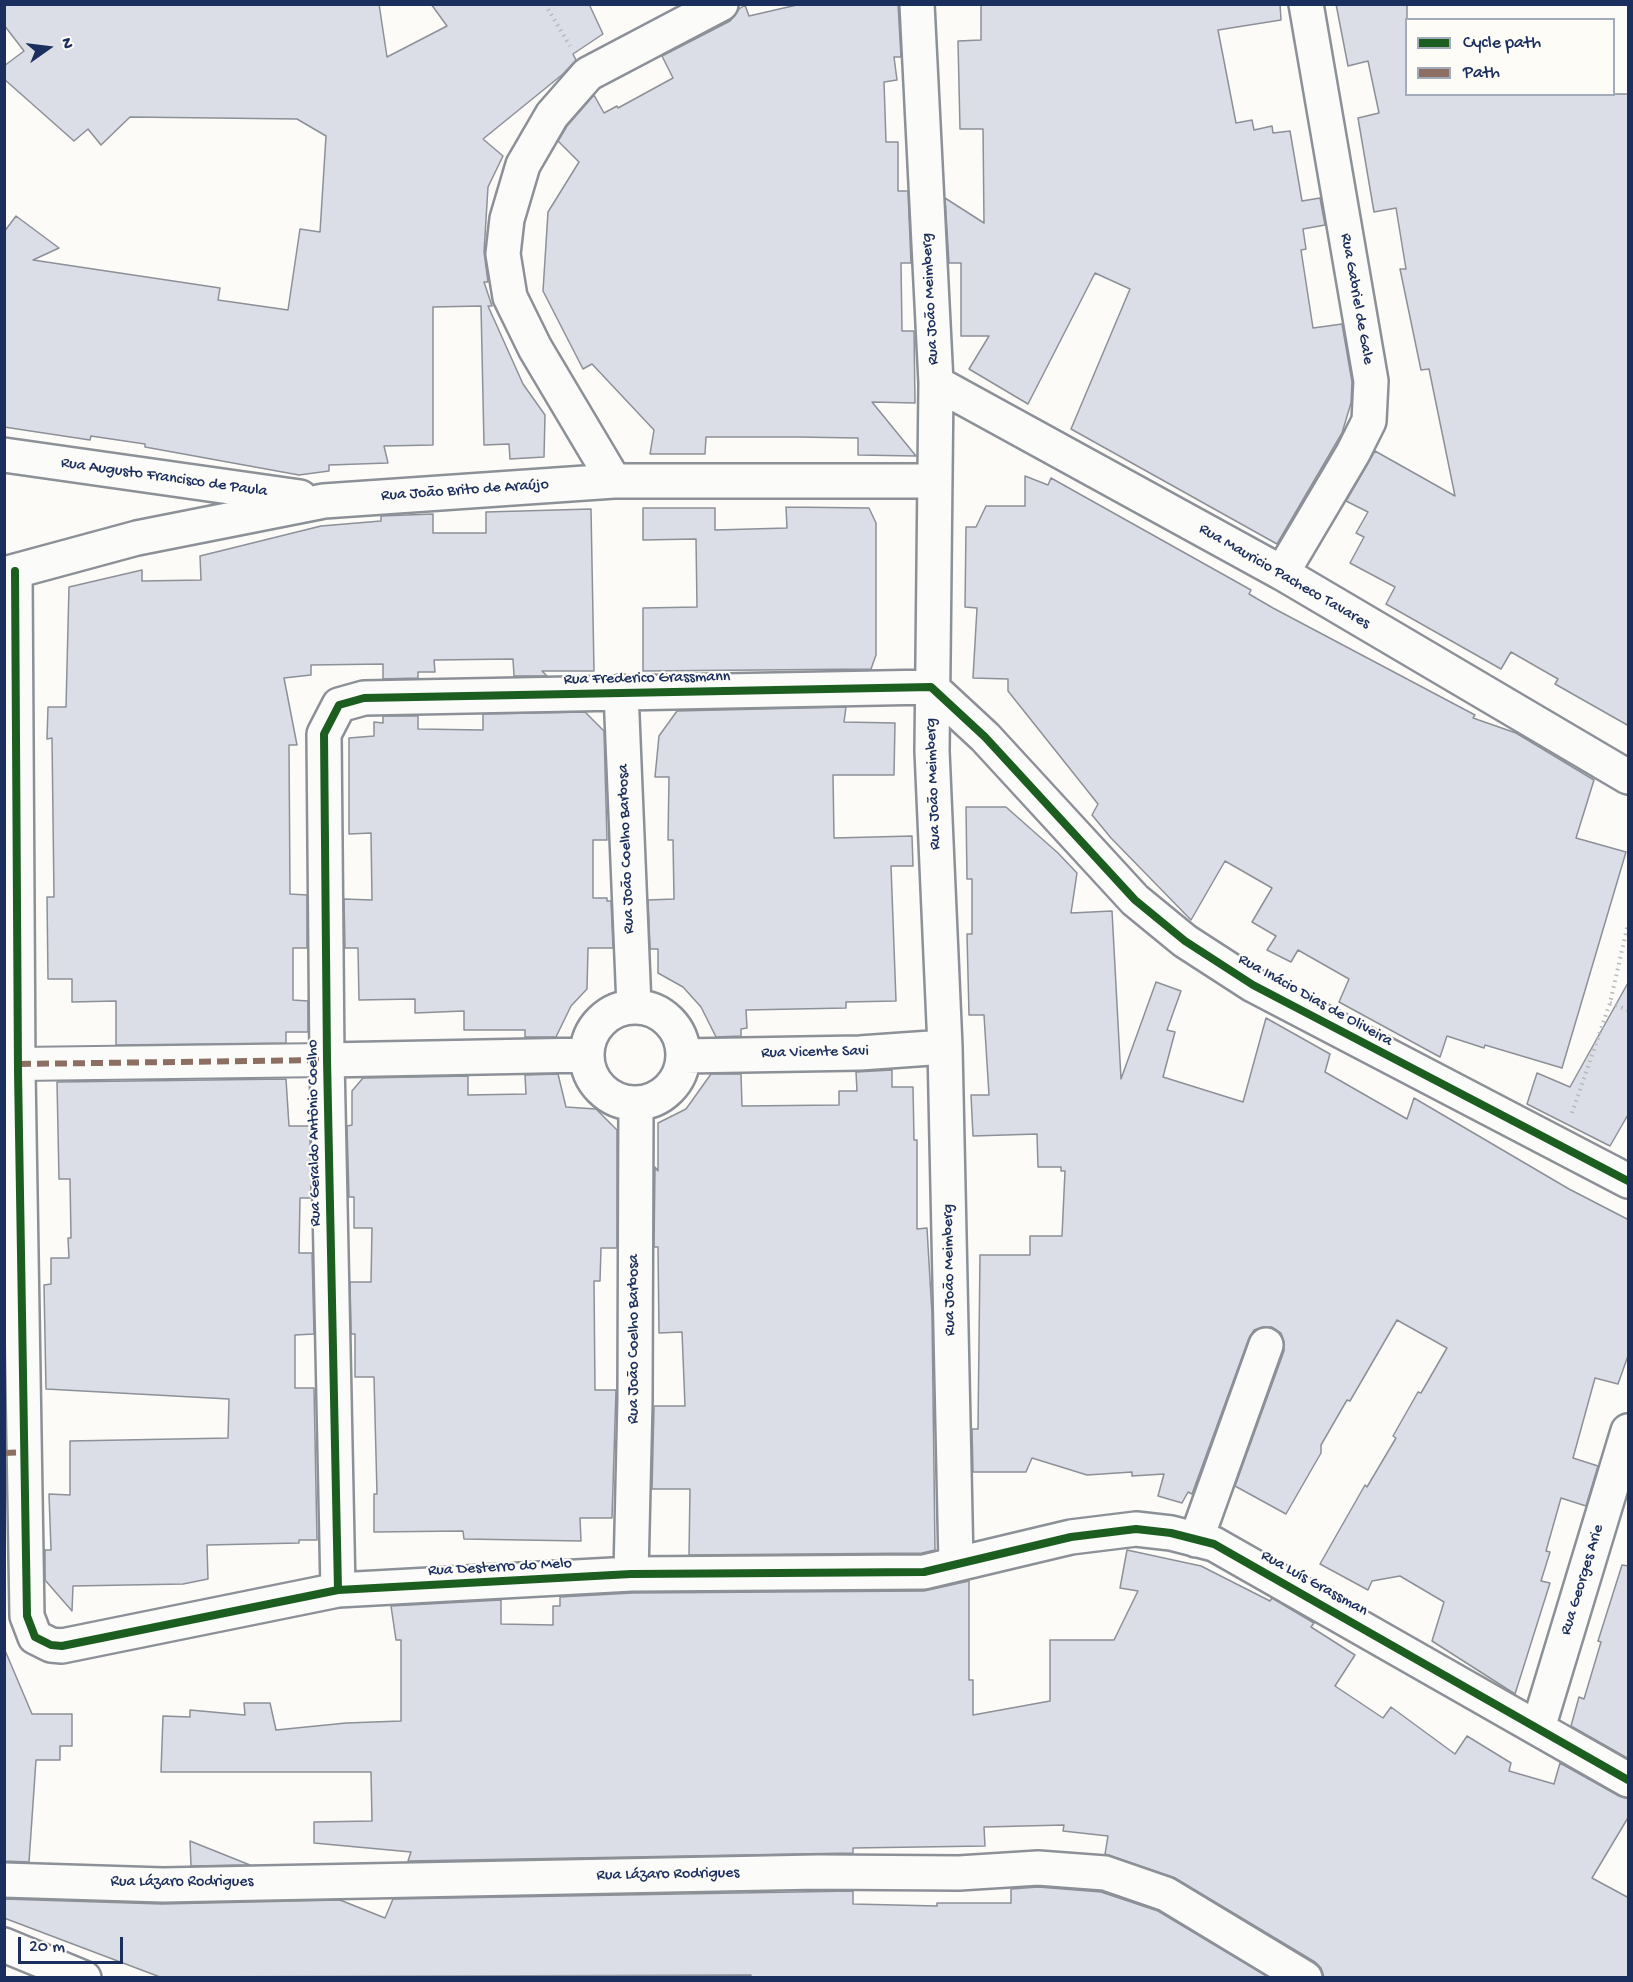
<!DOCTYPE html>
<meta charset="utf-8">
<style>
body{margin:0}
#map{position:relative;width:1633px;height:1982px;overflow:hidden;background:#fcfbf8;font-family:"Gochi Hand",sans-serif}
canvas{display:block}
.frame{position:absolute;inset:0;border:6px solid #1b2f5e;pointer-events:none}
.legend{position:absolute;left:1405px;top:18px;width:210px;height:78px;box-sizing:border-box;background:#fdfcf7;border:2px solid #a3aaba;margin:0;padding:8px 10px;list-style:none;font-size:18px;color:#1b2f5e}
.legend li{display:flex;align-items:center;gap:12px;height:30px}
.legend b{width:30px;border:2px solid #a3aaba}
.north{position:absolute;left:18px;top:18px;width:60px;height:60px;-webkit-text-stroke:4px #fdfcf7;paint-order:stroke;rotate:76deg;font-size:16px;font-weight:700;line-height:24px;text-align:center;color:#1b2f5e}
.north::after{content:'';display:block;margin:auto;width:21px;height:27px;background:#1b2f5e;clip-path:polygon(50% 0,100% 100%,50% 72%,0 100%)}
.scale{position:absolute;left:18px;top:1937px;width:105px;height:27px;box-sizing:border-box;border:3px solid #1b2f5e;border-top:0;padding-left:8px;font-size:18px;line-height:21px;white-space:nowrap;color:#1b2f5e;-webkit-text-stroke:4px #fdfcf7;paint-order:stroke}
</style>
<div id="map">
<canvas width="1633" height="1982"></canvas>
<div class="frame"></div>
<ul class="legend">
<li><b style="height:8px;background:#1b5e20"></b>Cycle path</li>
<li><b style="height:8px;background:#8d6e63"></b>Path</li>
</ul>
<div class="north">N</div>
<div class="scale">20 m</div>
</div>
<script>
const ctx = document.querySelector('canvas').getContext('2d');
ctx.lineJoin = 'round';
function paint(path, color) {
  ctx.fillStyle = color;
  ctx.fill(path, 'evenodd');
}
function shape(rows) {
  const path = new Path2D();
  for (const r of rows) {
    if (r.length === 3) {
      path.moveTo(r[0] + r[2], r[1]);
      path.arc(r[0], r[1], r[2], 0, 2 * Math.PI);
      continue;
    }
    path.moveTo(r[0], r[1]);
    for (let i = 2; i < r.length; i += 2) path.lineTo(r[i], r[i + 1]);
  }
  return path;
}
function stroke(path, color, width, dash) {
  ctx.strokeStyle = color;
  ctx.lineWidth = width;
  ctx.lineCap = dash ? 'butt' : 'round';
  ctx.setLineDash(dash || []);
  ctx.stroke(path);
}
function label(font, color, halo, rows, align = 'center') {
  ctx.font = font + ' "Gochi Hand",sans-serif';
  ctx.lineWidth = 4.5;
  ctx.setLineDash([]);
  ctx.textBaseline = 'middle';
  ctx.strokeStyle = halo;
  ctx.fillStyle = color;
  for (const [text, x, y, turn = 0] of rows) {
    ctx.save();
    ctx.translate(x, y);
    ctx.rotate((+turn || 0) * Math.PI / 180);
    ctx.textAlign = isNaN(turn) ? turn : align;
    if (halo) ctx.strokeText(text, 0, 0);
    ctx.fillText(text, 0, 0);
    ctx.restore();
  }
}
const building = shape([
 [4,4,379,4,387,57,447,26,431,4,589,4,603,34,573,54,576,60,563,74,483,139,503,156,488,187,484,252,488,282,484,282,492,306,488,306,523,384,545,415,544,457,510,459,509,444,484,445,481,306,433,307,433,445,384,446,388,463,329,465,329,471,299,475,145,447,145,444,91,436,90,440,4,427,4,232,16,216,59,248,33,260,220,288,218,300,288,310,300,229,320,232,326,136,297,119,130,117,101,145,88,129,74,141,4,79,4,66,24,51,4,25,4,4],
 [801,4,898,4,901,57,894,57,897,80,884,82,886,142,898,142,898,191,908,191,911,263,901,263,902,331,914,331,915,403,872,402,916,456,858,455,858,438,798,437,706,437,705,454,650,454,654,430,592,364,583,369,543,291,548,212,579,162,558,141,567,126,594,95,604,113,617,106,618,108,673,78,662,56,730,21,739,9,745,5,749,16,801,4],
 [981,4,1280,4,1281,20,1218,30,1236,123,1252,120,1254,130,1272,126,1273,133,1290,131,1302,201,1320,198,1325,225,1303,229,1306,249,1301,250,1313,328,1342,324,1352,382,1351,403,1342,433,1277,544,1071,429,1130,289,1095,273,1028,404,969,369,989,336,961,336,961,263,949,263,945,198,984,223,983,129,960,129,958,41,981,40,981,4],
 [1336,4,1407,4,1407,94,1629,94,1629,726,1555,684,1558,679,1511,652,1501,669,1386,604,1395,587,1350,563,1364,537,1356,533,1368,512,1346,501,1375,451,1455,496,1429,369,1421,370,1400,269,1406,269,1396,208,1374,212,1358,118,1379,113,1368,61,1348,66,1336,4],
 [1025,476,1048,485,1051,478,1251,590,1249,594,1273,608,1475,715,1473,718,1516,733,1594,780,1576,838,1626,852,1562,1068,1485,1045,1484,1048,1447,1036,1440,1057,1339,1002,1349,979,1298,950,1291,962,1267,950,1276,936,1252,922,1272,888,1225,861,1191,920,1111,838,1092,815,1098,804,1008,691,1008,679,973,678,977,608,965,607,966,527,976,527,986,506,1025,506,1025,476],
 [786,507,869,508,876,523,876,655,871,669,643,671,643,608,697,607,696,539,643,540,643,508,715,508,715,530,787,528,786,507],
 [591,509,594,671,542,671,547,676,514,676,513,659,434,660,435,672,418,672,418,678,383,679,383,664,311,665,311,675,284,678,297,745,289,745,290,894,307,895,307,948,293,948,293,1000,308,1001,308,1032,286,1032,286,1043,116,1045,116,1001,72,1002,72,979,48,979,47,897,54,897,52,738,47,739,48,707,66,707,69,587,142,570,142,581,201,580,200,556,321,526,381,521,381,516,433,514,433,533,486,533,486,512,591,509],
 [846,707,844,722,895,723,894,775,833,775,834,838,912,836,913,866,891,866,896,1001,846,1002,846,1008,746,1010,747,1028,741,1029,741,1036,716,1037,701,1007,683,987,658,973,658,949,650,949,648,900,674,899,673,840,668,840,669,777,655,777,659,736,677,711,846,707],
 [585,712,604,731,607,840,593,840,593,898,607,898,607,901,611,901,613,948,588,948,587,989,571,1006,556,1037,525,1037,525,1030,464,1030,464,1011,415,1013,415,999,359,1000,358,948,345,948,344,899,372,900,371,833,349,834,349,738,374,736,374,722,383,723,383,716,418,716,418,729,483,730,483,714,585,712],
 [966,807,1006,807,1058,853,1077,873,1071,913,1112,911,1121,1079,1156,982,1181,991,1167,1030,1175,1032,1163,1077,1243,1102,1266,1018,1330,1054,1325,1072,1407,1119,1414,1098,1569,1189,1629,1220,1629,1353,1618,1384,1595,1378,1573,1458,1598,1466,1586,1506,1561,1498,1546,1551,1550,1552,1541,1581,1550,1583,1515,1694,1432,1641,1444,1602,1400,1576,1372,1581,1368,1590,1320,1564,1365,1485,1367,1487,1396,1438,1393,1436,1418,1392,1421,1393,1447,1348,1397,1320,1350,1401,1347,1400,1321,1445,1321,1453,1286,1514,1235,1486,1284,1351,1284,1342,1281,1333,1272,1327,1263,1327,1254,1330,1249,1338,1192,1494,1188,1492,1182,1503,1158,1496,1164,1474,1132,1476,1132,1472,1087,1475,1032,1458,1026,1472,973,1472,972,1429,978,1429,980,1255,1030,1255,1030,1236,1062,1236,1065,1171,1061,1171,1061,1167,1038,1167,1037,1134,973,1136,971,1095,989,1095,984,1015,969,1015,967,934,972,934,972,879,967,879,966,807],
 [1629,981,1629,1113,1610,1146,1527,1104,1537,1073,1570,1087,1629,981],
 [892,1070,892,1087,913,1087,914,1140,917,1140,917,1229,927,1228,932,1314,935,1550,922,1553,689,1555,690,1489,652,1489,654,1406,685,1406,682,1332,659,1333,658,1247,654,1247,655,1167,658,1171,658,1123,686,1109,711,1074,741,1074,742,1106,839,1105,839,1091,857,1091,856,1072,892,1070],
 [558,1074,566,1107,596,1109,617,1130,617,1248,601,1248,600,1281,594,1281,595,1390,616,1390,612,1518,580,1518,581,1541,464,1539,463,1531,374,1532,374,1494,377,1494,374,1377,355,1377,355,1334,351,1334,350,1282,371,1282,372,1228,354,1228,354,1197,349,1197,347,1126,352,1125,352,1091,363,1078,468,1076,468,1095,526,1094,525,1075,558,1074],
 [286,1079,289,1126,310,1126,311,1198,300,1198,299,1253,312,1253,314,1334,295,1335,295,1388,314,1388,317,1540,299,1540,299,1543,207,1545,208,1579,183,1584,73,1586,72,1611,45,1580,45,1550,51,1550,49,1494,70,1495,70,1441,228,1438,229,1399,46,1389,44,1285,51,1284,51,1258,69,1258,68,1238,71,1238,70,1179,59,1179,57,1082,286,1079],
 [1127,1550,1201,1566,1270,1601,1272,1598,1314,1623,1311,1627,1355,1655,1335,1686,1383,1718,1391,1707,1455,1754,1467,1736,1511,1763,1509,1771,1554,1784,1560,1763,1619,1796,1629,1799,1629,1816,1592,1878,1629,1898,1629,1977,1324,1977,1321,1968,1315,1962,1175,1878,1105,1854,1108,1836,1063,1831,1064,1825,984,1827,985,1846,853,1848,853,1853,408,1861,411,1852,314,1843,314,1822,372,1821,371,1772,161,1772,163,1716,190,1717,190,1710,245,1715,244,1703,270,1703,276,1730,346,1723,401,1721,401,1640,396,1640,391,1606,501,1600,501,1624,553,1625,553,1606,560,1606,560,1597,632,1593,924,1591,969,1581,969,1680,973,1680,973,1715,1050,1701,1050,1640,1114,1640,1138,1591,1120,1588,1127,1550],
 [1622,1565,1629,1566,1629,1759,1571,1726,1579,1697,1584,1699,1601,1642,1598,1641,1622,1565],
 [4,1648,32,1714,72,1714,72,1746,60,1746,60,1760,36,1760,29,1862,4,1861,4,1648],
 [190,1841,250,1865,191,1866,190,1841],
 [1038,1887,1101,1892,1158,1911,1268,1977,751,1977,751,1975,160,1977,4,1918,4,1899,162,1904,340,1900,385,1918,393,1899,853,1891,853,1904,937,1906,937,1903,1011,1903,1011,1889,1038,1887]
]);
paint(building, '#dbdee6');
stroke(building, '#8c9097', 1.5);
const pedestrian = shape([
 [19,1064,327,1060]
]);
const minor = shape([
 [917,4,936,383,932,751,945,1047,956,1564],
 [936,383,1282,573,1628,777],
 [4,455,300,497],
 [614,481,535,348,510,297,503,254,507,219,523,165,552,115,588,74,721,4],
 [15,571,18,1072,27,1616,35,1637,51,1645,62,1646,338,1590,631,1574,924,1572,1071,1537,1136,1529,1171,1533,1214,1544,1628,1780],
 [1282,573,1353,453,1369,421,1371,381,1306,4],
 [4,574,137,538,324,501,614,481,934,481],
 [621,692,634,1006],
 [635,1055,48],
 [684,1056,860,1053,945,1047],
 [327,1060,586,1055],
 [1196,1540,1266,1345],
 [631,1574,635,1400,636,1104],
 [338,1590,327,1060,324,734,339,705,364,698,931,687,985,737,1135,900,1185,941,1253,985,1628,1181],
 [1538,1728,1628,1431],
 [4,1880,163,1885,818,1872,959,1873,1038,1868,1105,1873,1166,1894,1305,1978],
 [4,1945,84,1978]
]);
stroke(pedestrian, '#8c9097', 36);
stroke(minor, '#8c9097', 38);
stroke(shape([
 [545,4,570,46],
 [1610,1003,1628,1010],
 [1572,1113,1610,1003,1628,924]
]), '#b6b9bd', 4, [1.5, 4.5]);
stroke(pedestrian, '#fbfbf9', 32);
stroke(minor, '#fbfbf9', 33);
stroke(shape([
 [19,1064,327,1060],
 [4,1453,26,1452]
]), '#8d6e63', 6, [12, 6]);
stroke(shape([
 [15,571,18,1072,27,1616,35,1637,51,1645,62,1646,338,1590,631,1574,924,1572,1071,1537,1136,1529,1171,1533,1214,1544,1628,1780],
 [338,1590,327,1060,324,734,339,705,364,698,931,687,985,737,1135,900,1185,941,1253,985,1628,1181]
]), '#1b5e20', 8);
label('16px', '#1b2f5e', '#fdfcf7', [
 ["Rua João Meimberg",931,299,-93],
 ["Rua Gabriel de Gale",1356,299,80],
 ["Rua Augusto Francisco de Paula",164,478,8],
 ["Rua João Brito de Araújo",465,491,-4],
 ["Rua Mauricio Pacheco Tavares",1284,577,30],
 ["Rua Frederico Grassmann",647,679,-1],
 ["Rua João Meimberg",934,784,-92],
 ["Rua João Coelho Barbosa",627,849,-92],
 ["Rua Inácio Dias de Oliveira",1315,1001,29],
 ["Rua Vicente Savi",815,1053,-1],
 ["Rua Geraldo Antônio Coelho",315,1133,-91],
 ["Rua João Meimberg",950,1270,-91],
 ["Rua João Coelho Barbosa",635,1339,-90],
 ["Rua Desterro do Melo",500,1568,-3],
 ["Rua Georges Arie",1583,1580,-73],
 ["Rua Luís Grassman",1314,1584,29],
 ["Rua Lázaro Rodrigues",668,1875,-1],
 ["Rua Lázaro Rodrigues",182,1883]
]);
</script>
